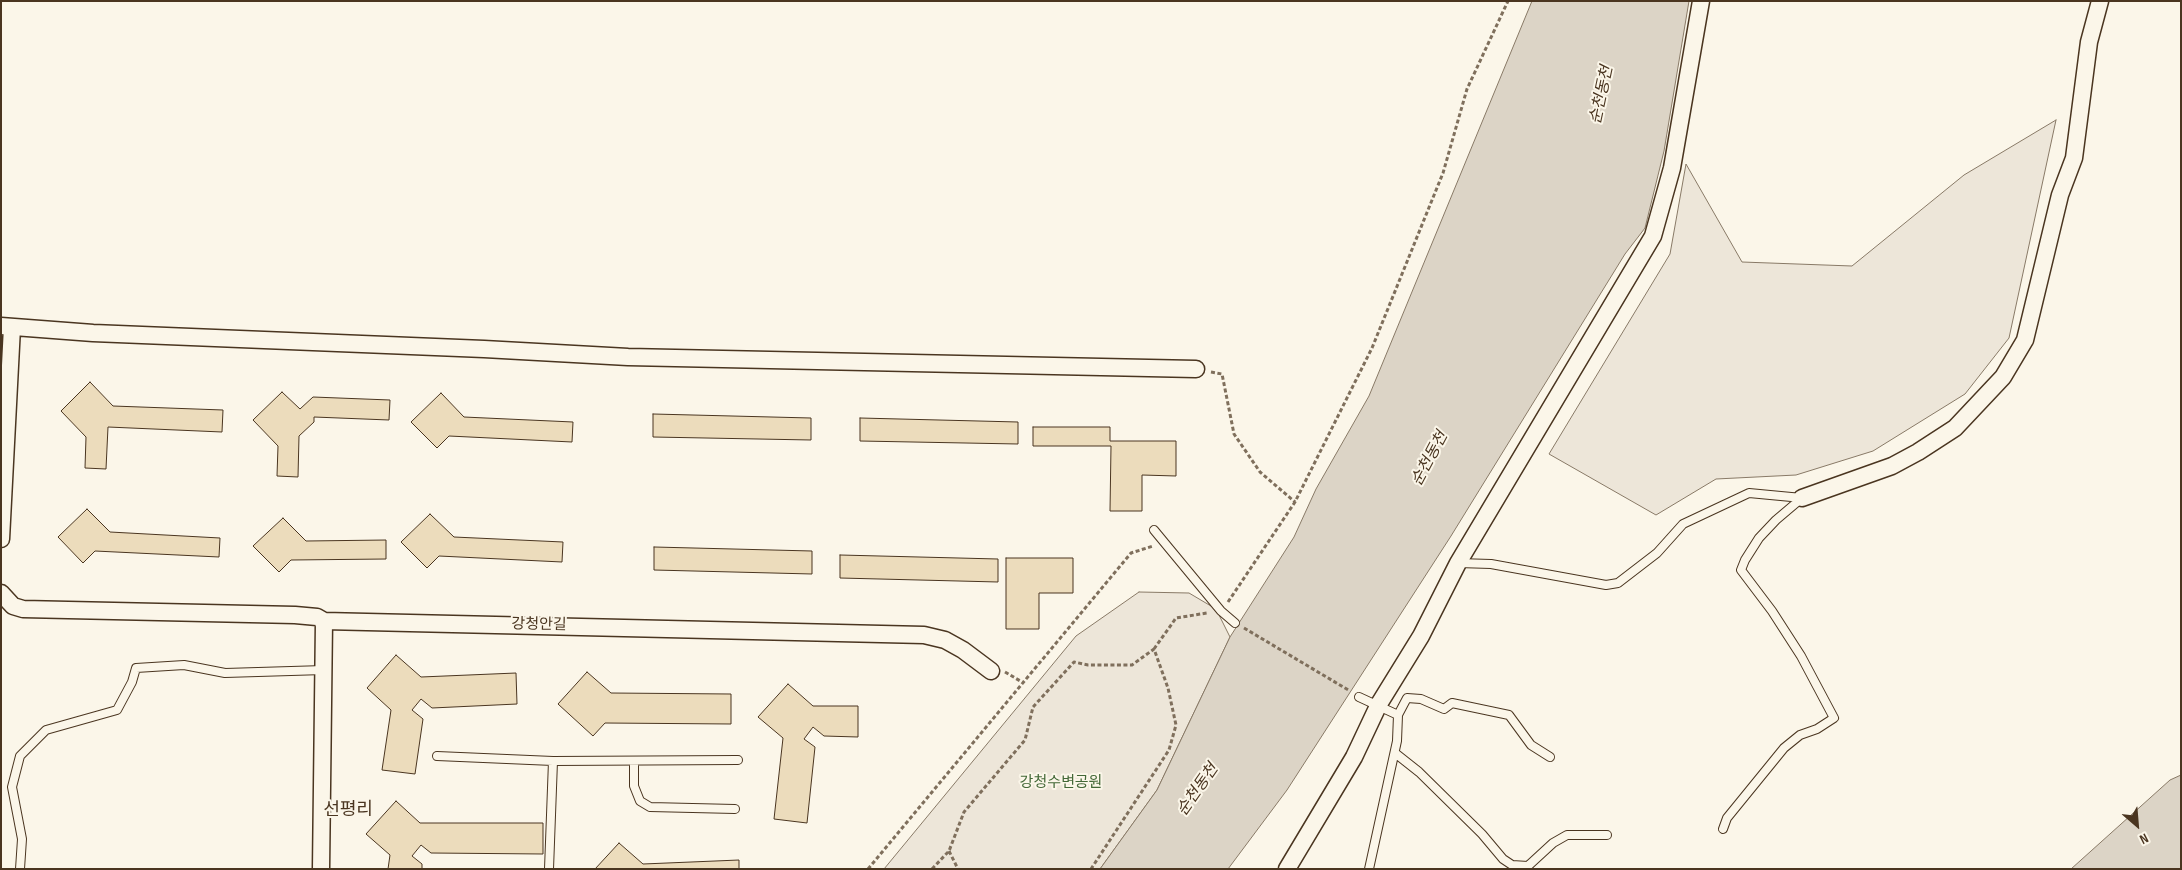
<!DOCTYPE html>
<meta charset="utf-8">
<style>
body{margin:0}
#map{position:relative;width:2182px;height:870px;overflow:hidden;background:#fbf6e9;font-family:"Sofia Sans Condensed",sans-serif}
canvas{display:block}
.frame{position:absolute;inset:0;border:2px solid #4a3520;pointer-events:none}
.north{position:absolute;left:2112px;top:800px;width:50px;height:50px;-webkit-text-stroke:4px #fbf6e9;paint-order:stroke;rotate:153deg;font-size:14px;font-weight:700;line-height:20px;text-align:center;color:#4a3520}
.north::after{content:'';display:block;margin:auto;width:18px;height:22px;background:#4a3520;clip-path:polygon(50% 0,100% 100%,50% 72%,0 100%)}
</style>
<div id="map">
<canvas width="2182" height="870"></canvas>
<div class="frame"></div>
<div class="north">N</div>
</div>
<script>
const ctx = document.querySelector('canvas').getContext('2d');
ctx.lineJoin = 'round';
function paint(path, color) {
  ctx.fillStyle = color;
  ctx.fill(path, 'evenodd');
}
function shape(rows) {
  const path = new Path2D();
  for (const r of rows) {
    path.moveTo(r[0], r[1]);
    for (let i = 2; i < r.length; i += 2) path.lineTo(r[i], r[i + 1]);
  }
  return path;
}
function stroke(path, color, width, dash) {
  ctx.strokeStyle = color;
  ctx.lineWidth = width;
  ctx.lineCap = dash ? 'butt' : 'round';
  ctx.setLineDash(dash || []);
  ctx.stroke(path);
}
function label(font, color, halo, rows, align = 'center') {
  ctx.font = font + ' "Sofia Sans Condensed","Noto Sans KR",sans-serif';
  ctx.lineWidth = 4;
  ctx.setLineDash([]);
  ctx.textBaseline = 'middle';
  ctx.strokeStyle = halo;
  ctx.fillStyle = color;
  for (const [text, x, y, turn = 0] of rows) {
    ctx.save();
    ctx.translate(x, y);
    ctx.rotate((+turn || 0) * Math.PI / 180);
    ctx.textAlign = isNaN(turn) ? turn : align;
    if (halo) ctx.strokeText(text, 0, 0);
    ctx.fillText(text, 0, 0);
    ctx.restore();
  }
}
const green = shape([
 [2056,120,2009,338,1965,394,1873,451,1796,475,1716,479,1656,515,1549,454,1670,254,1686,164,1742,262,1852,266,1964,175,2056,120],
 [1139,592,1189,593,1216,609,1230,637,1157,790,1100,869,884,869,1076,636,1139,592]
]);
paint(green, '#ede6d9');
stroke(green, '#887966', 1);
const water = shape([
 [1532,1,1689,1,1664,151,1645,228,1625,254,1451,536,1287,790,1228,869,1100,869,1157,790,1230,637,1294,537,1316,489,1369,396,1532,1],
 [2181,775,2181,869,2071,869,2170,780,2181,775]
]);
paint(water, '#dcd4c6');
stroke(water, '#887966', 1);
const building = shape([
 [90,382,113,406,223,410,222,432,108,427,106,469,85,468,86,437,61,411,90,382],
 [282,392,300,409,313,397,390,400,389,420,314,417,314,422,299,436,298,477,277,476,278,446,253,420,282,392],
 [441,393,464,417,573,422,572,442,449,436,437,448,411,422,441,393],
 [653,414,811,418,811,440,653,437,653,414],
 [860,418,1018,422,1018,444,860,441,860,418],
 [1033,427,1110,427,1110,441,1176,441,1176,476,1142,475,1142,511,1110,511,1111,446,1033,446,1033,427],
 [87,509,110,532,220,538,219,557,95,551,83,563,58,537,87,509],
 [430,514,454,537,563,542,562,562,439,556,427,568,401,542,430,514],
 [283,518,306,541,386,540,386,559,291,560,279,572,253,546,283,518],
 [654,547,812,551,812,574,654,570,654,547],
 [840,555,998,559,998,582,840,578,840,555],
 [1006,558,1073,558,1073,593,1039,593,1039,629,1006,629,1006,558],
 [396,655,421,677,516,673,517,704,432,708,421,699,412,710,423,719,415,774,382,770,391,710,367,688,396,655],
 [587,672,611,693,731,694,731,724,605,723,593,736,558,704,587,672],
 [788,684,813,706,858,706,858,737,824,736,813,727,804,739,815,747,807,823,774,819,783,738,758,717,788,684],
 [396,801,420,823,543,823,543,854,431,853,421,845,412,856,422,864,422,869,388,869,390,855,366,834,396,801],
 [619,843,643,864,739,860,739,869,595,869,619,843]
]);
paint(building, '#ecdcbc');
stroke(building, '#4a3520', 1);
const service = shape([
 [1154,530,1221,611,1235,623],
 [1458,563,1491,564,1606,585,1618,583,1657,553,1683,524,1749,493,1802,498,1776,520,1759,538,1745,560,1741,570,1772,611,1801,656,1834,718,1817,729,1800,735,1784,748,1727,818,1723,829],
 [1359,697,1398,715,1397,741,1369,869],
 [1398,715,1407,698,1421,699,1444,709,1452,703,1509,715,1531,745,1550,757],
 [1395,753,1419,772,1482,834,1503,859,1512,865,1528,866,1553,843,1567,835,1607,835],
 [437,756,553,761,549,869],
 [553,761,738,760],
 [634,761,634,786,640,801,650,807,735,809],
 [20,869,22,839,12,787,20,756,46,730,117,710,132,682,136,668,184,665,225,673,324,670]
]);
const minor = shape([
 [1,326,93,333,484,349,628,357,1196,369],
 [1802,498,1892,466,1918,452,1955,428,2003,377,2025,340,2060,195,2074,158,2089,42,2100,1],
 [1,539,12,327],
 [1,593,13,606,23,609,295,615,317,617,324,621],
 [321,869,324,621,924,635,945,640,963,650,991,671],
 [1287,869,1354,757,1379,704,1421,636,1458,563,1653,236,1672,168,1701,1]
]);
stroke(service, '#4a3520', 10);
stroke(minor, '#4a3520', 19);
stroke(shape([
 [1211,372,1222,374,1234,434,1260,472,1295,502],
 [1228,602,1295,502,1372,348,1443,173,1467,89,1508,1],
 [1244,628,1350,691],
 [1154,649,1176,618,1207,613],
 [1005,672,1022,682],
 [949,851,958,869],
 [868,869,1131,553,1153,546],
 [932,869,949,851,964,812,1025,740,1033,707,1074,662,1088,665,1132,665,1154,649,1168,688,1176,725,1169,750,1091,869]
]), '#7f6f5c', 3, [4, 2.5]);
stroke(service, '#fbf6e9', 8);
stroke(minor, '#fbf6e9', 16);
label('15px', '#4a3520', '#fbf6e9', [
 ["강청안길",539,625,1]
]);
label('15px', '#436837', '#fbf6e9', [
 ["강청수변공원",1061,783]
]);
label('italic 16px', '#4a3520', '#fbf6e9', [
 ["순천동천",1602,95,-78],
 ["순천동천",1430,459,-62],
 ["순천동천",1198,790,-55]
]);
label('18px', '#4a3520', '#fbf6e9', [
 ["선평리",348,810]
]);
</script>
